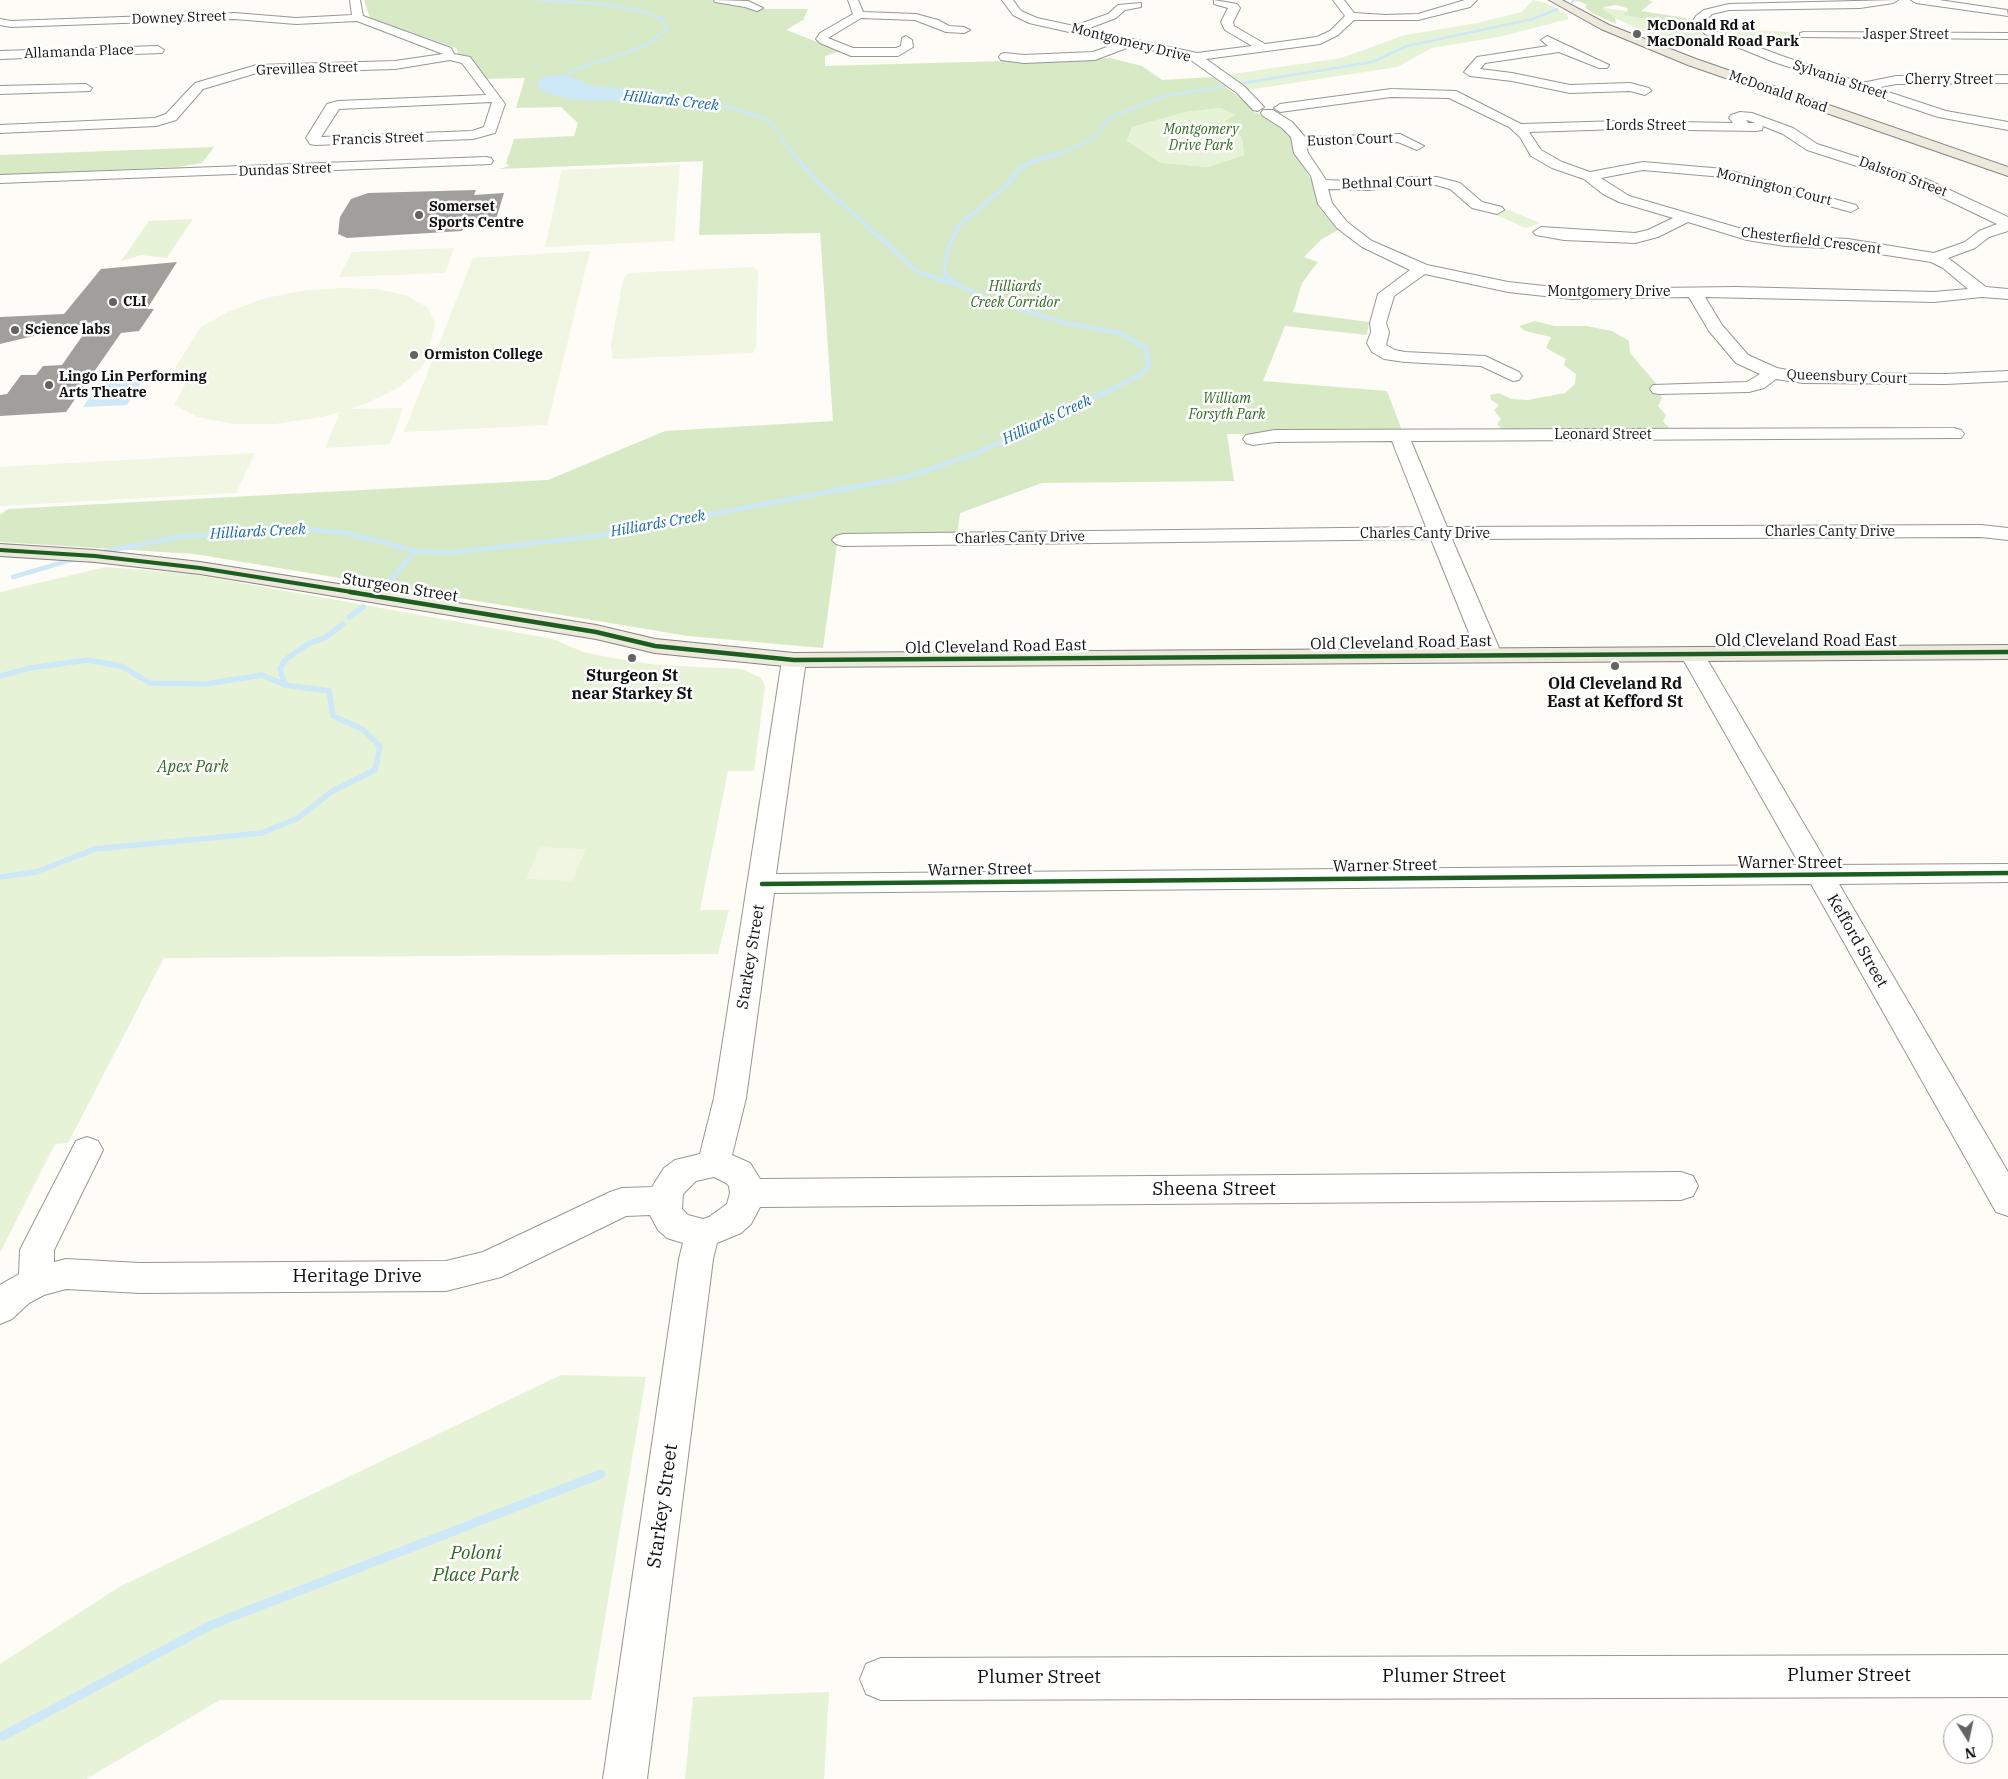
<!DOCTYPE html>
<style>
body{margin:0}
#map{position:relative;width:2008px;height:1779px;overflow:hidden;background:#fdfcf7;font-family:"IBM Plex Serif",serif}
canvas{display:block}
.north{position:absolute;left:1943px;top:1714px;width:50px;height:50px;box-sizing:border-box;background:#fff;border:1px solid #a0a0a0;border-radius:50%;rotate:170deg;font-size:14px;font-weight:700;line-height:20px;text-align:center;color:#111}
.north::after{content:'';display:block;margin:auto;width:18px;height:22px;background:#646362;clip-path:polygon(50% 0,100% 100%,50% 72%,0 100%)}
</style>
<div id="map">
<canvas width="2008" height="1779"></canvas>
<div class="north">N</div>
</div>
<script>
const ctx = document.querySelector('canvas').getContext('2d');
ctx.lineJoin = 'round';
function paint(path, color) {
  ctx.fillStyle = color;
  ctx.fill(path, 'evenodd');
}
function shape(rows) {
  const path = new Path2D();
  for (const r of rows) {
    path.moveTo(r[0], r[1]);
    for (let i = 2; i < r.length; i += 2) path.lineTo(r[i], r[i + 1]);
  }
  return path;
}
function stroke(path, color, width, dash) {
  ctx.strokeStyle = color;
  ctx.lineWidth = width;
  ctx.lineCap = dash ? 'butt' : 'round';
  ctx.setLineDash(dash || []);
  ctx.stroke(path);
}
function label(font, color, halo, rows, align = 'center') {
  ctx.font = font + ' "IBM Plex Serif",serif';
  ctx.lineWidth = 5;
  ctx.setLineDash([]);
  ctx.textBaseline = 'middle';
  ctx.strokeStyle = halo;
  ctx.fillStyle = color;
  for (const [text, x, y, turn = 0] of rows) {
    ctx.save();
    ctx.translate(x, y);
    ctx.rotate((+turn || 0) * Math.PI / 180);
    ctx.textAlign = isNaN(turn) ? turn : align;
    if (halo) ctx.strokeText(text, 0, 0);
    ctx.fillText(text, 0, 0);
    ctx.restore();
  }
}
paint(shape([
 [1533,0,1546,3,1566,14,1569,19,1498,37,1432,48,1397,67,1234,92,1212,77,1341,58,1405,35,1477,23,1522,12],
 [1588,6,1686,18,1690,25,1708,36,1666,41],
 [1715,28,1790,32,1791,37,1730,36],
 [1220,108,1235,115,1224,121,1242,138,1244,155,1208,167,1161,163,1127,141,1132,127,1186,112],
 [1503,208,1541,223,1526,228,1491,213],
 [193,219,167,258,141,255,121,261,149,221],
 [106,567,192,574,553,639,583,652,613,658,658,665,742,669,761,678,765,686,754,771,728,771,700,910,729,910,718,954,164,958,68,1143,55,1144,0,1253,0,592],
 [561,1375,646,1377,591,1700,220,1700,86,1779,0,1779,0,1664,119,1587],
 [829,1692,824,1779,685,1779,693,1697]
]), '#e7f3d7');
paint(shape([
 [364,0,711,0,750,9,808,9,803,20,786,30,841,51,825,56,825,66,1110,58,1142,66,1162,80,1212,77,1246,102,1254,112,1267,117,1288,131,1293,141,1294,150,1311,180,1318,206,1338,230,1322,239,1304,257,1318,262,1302,283,1293,312,1369,322,1367,335,1285,326,1263,381,1387,391,1403,433,1227,434,1234,481,1042,483,960,513,956,545,837,545,823,648,688,636,195,554,0,542,0,515,8,509,548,480,665,431,833,421,820,233,699,235,703,161,499,169,509,166,506,163,514,139,574,136,578,123,561,107,516,108,525,78,484,79,459,56,456,48,370,18],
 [1220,108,1235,115,1224,121,1242,138,1244,155,1208,167,1161,163,1127,141,1132,127,1186,112],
 [1572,0,1649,0,1652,2,1641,11,1686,18,1690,25,1628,16,1623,14,1628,11,1627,8,1616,5,1604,7,1603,10,1615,17,1616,24,1592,13,1585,7,1587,5,1581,2],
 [214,147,202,163,178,167,0,175,0,155],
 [1535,321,1555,326,1587,326,1612,331,1629,341,1630,353,1659,387,1662,398,1658,406,1666,415,1663,421,1669,428,1658,433,1538,432,1525,428,1516,430,1503,429,1497,425,1501,419,1494,410,1499,405,1491,400,1490,395,1499,393,1511,399,1528,400,1565,393,1575,384,1576,374,1564,365,1566,359,1546,348,1551,337,1525,331,1519,326]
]), '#d8eac5');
paint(shape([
 [680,165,674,241,545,247,562,170],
 [454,248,445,273,339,277,352,252],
 [590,251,547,425,404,432,473,258],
 [754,267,758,272,756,346,753,353,613,359,611,345,623,280,629,273],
 [340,288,377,289,408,296,428,308,435,323,426,360,420,369,399,387,365,404,349,409,403,408,390,444,325,448,340,412,322,417,275,424,233,424,198,417,174,405,185,385,175,368,201,327,228,312,262,299,300,291],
 [255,453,236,493,0,506,0,467],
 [540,847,586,849,572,881,526,879]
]), '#f0f6e1');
paint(shape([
 [566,75,593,86,652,90,669,95,664,99,651,101,591,101,569,99,548,93,537,87,539,80,548,76],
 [143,380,127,405,83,407,100,382]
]), '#cde8f7');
stroke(shape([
 [538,0,600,4,639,10,663,20,667,29,649,43,621,55,581,67,566,75,564,82],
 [1572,2,1575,0],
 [656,98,716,104,765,118,778,132,793,155],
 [1058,155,1091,140,1111,117,1164,96,1372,62,1407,46,1533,19,1557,9]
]), '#cde8f7', 2.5);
stroke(shape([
 [792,153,820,184,918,272,955,284,991,300,1065,323,1120,333,1147,349],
 [955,283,944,273,948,248,959,225,1006,186,1018,170,1031,162,1061,153]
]), '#cde8f7', 4);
stroke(shape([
 [98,553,178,537,298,528,347,533,415,551,447,553,596,536,907,477,974,454,1022,433,1140,375,1149,366,1146,348],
 [13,577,74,559],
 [387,585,415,551]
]), '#cde8f7', 4.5);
stroke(shape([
 [349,617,363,607],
 [0,676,30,668,87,660,121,666,150,683,205,684,262,675,285,685,329,691,333,716,362,729,380,746,375,770,331,792,298,818,262,833,95,849,36,872,0,877],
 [285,685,280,669,286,659,308,644,326,637,343,624]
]), '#cde8f7', 5.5);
stroke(shape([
 [3,1736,211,1625,601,1474]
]), '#cde8f7', 9);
paint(shape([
 [476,190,474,195,504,193,494,226,464,227,462,231,347,238,338,234,340,217,351,199,368,193],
 [177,262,147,309,154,309,139,331,121,333,66,412,0,416,0,395,7,394,21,375,36,375,43,366,62,365,92,322,0,344,0,317,64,314,101,269]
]), '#a19f9c');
const minor = shape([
 [350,0,360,0,363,16,451,48,454,54,470,57,505,104,495,133,473,139,315,145,310,144,306,138,327,104,338,101,486,95,462,63,450,60,395,69,257,73,203,89,176,120,156,126,0,133,0,125,155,118,166,114,195,83,257,65,395,61,443,54,357,21,296,24,234,19,11,27,0,25,0,19,11,21,234,13,296,18,352,15,350,0],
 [492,102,484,127,472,131,321,137,339,109,492,102],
 [714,0,748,1,763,8,757,11,745,7,715,2,714,0],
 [848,0,858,0,863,12,916,14,938,20,949,26,964,27,970,30,964,33,946,32,915,20,861,18,828,38,853,48,896,48,901,46,902,38,906,36,912,40,913,47,898,56,851,56,820,43,816,39,820,33,853,14,848,0],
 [1002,0,1013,0,1021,11,1037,18,1074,26,1108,14,1118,5,1141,3,1141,7,1125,10,1116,18,1087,29,1197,53,1252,46,1225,30,1221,22,1228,8,1214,4,1214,0,1237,4,1240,8,1233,22,1234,26,1265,44,1317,37,1330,31,1345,16,1333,0,1344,0,1354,13,1385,15,1418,14,1465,0,1477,0,1470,7,1418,20,1354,20,1338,35,1320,44,1206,59,1245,87,1264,107,1258,111,1253,110,1237,93,1188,58,1132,46,1095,60,1024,63,1001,60,999,57,1001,54,1005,53,1024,55,1093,52,1118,43,1029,23,1013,15,1002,0],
 [1898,0,1893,3,1860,8,1729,10,1712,14,1705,21,1713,30,1782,56,1862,83,1896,76,2008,75,2008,83,1896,84,1876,88,1946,111,2008,122,2008,130,1938,117,1774,62,1705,34,1693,21,1696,16,1704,10,1729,4,1898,0],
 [1911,0,1939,0,2007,10,2008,16,1916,3,1911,0],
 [1804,32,2008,33,2008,39,1800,37,1800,33,1804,32],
 [1547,36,1609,65,1607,68,1599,68,1559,52,1485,63,1480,69,1512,73,1570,85,1630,83,1649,88,1651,91,1645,95,1630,91,1570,93,1512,81,1470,76,1464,72,1477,57,1548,46,1541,40,1547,36],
 [158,46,164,50,162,53,0,59,0,51,158,46],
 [86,84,92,88,90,91,0,94,0,86,86,84],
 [1391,89,1456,91,1521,124,1621,121,1733,123,1729,118,1731,115,1740,112,1752,113,1793,128,1817,144,1926,179,2008,217,2008,231,1989,237,1975,248,1948,258,1986,287,2008,289,2008,299,1982,297,1934,302,1705,297,1722,325,1748,355,1777,368,1803,373,1946,374,2008,371,2008,381,1946,384,1803,383,1776,379,1764,388,1749,392,1659,394,1653,393,1650,389,1653,385,1747,382,1760,374,1736,363,1709,331,1689,297,1572,299,1508,292,1425,274,1394,296,1386,323,1389,332,1386,345,1395,350,1405,352,1485,356,1519,372,1522,376,1519,380,1513,381,1481,366,1405,362,1384,359,1372,352,1367,343,1371,332,1370,323,1378,294,1410,270,1362,247,1337,228,1318,204,1311,176,1294,153,1291,137,1282,128,1263,116,1261,113,1263,110,1273,110,1292,122,1305,137,1400,134,1424,146,1417,150,1398,142,1306,145,1308,153,1326,180,1369,182,1412,177,1437,177,1460,183,1482,202,1502,207,1504,210,1497,214,1472,208,1450,189,1436,185,1412,185,1369,190,1328,189,1332,203,1347,222,1372,241,1427,265,1508,282,1572,289,1736,287,1934,292,1968,289,1943,268,1931,262,1848,249,1785,246,1747,240,1688,222,1658,237,1635,243,1564,240,1536,235,1533,232,1541,227,1635,233,1648,230,1673,218,1619,202,1603,194,1584,179,1552,168,1531,156,1520,137,1509,127,1449,98,1391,97,1280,112,1274,108,1280,104,1391,89],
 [1746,120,1750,121,1755,123,1748,123,1746,120],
 [1763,126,1783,134,1807,150,1916,185,1997,224,1979,231,1965,242,1934,253,1848,239,1785,236,1749,231,1629,196,1601,178,1643,170,1723,177,1851,212,1858,208,1856,205,1724,169,1643,162,1590,172,1562,162,1541,150,1529,132,1621,129,1757,131,1762,130,1763,126],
 [486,157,491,158,493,161,491,164,0,183,0,175,486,157],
 [1954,428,1961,430,1964,434,1961,438,1411,441,1447,527,1981,525,2008,528,2008,540,1981,537,1452,539,1502,655,1498,660,1490,662,1482,660,1478,655,1431,539,843,546,836,544,832,540,836,536,843,534,1426,527,1392,441,1275,442,1253,445,1246,443,1243,439,1246,435,1275,430,1954,428],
 [1692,647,1700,649,1704,654,1828,865,2008,864,2008,882,1839,884,2008,1172,2008,1216,1996,1212,1811,884,774,893,746,1098,732,1155,750,1163,760,1179,1681,1172,1693,1176,1698,1186,1693,1196,1681,1200,760,1207,751,1224,741,1233,717,1243,713,1259,647,1779,603,1779,679,1259,683,1243,667,1238,658,1230,650,1215,626,1216,501,1277,446,1291,140,1293,66,1289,44,1295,29,1303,12,1319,0,1324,0,1285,19,1274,20,1250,25,1240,76,1141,87,1137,98,1141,103,1150,54,1250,54,1262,66,1259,140,1263,446,1261,483,1252,610,1192,622,1188,652,1187,664,1168,675,1160,700,1154,714,1098,782,660,786,655,794,653,802,655,806,660,776,874,1800,865,1680,654,1684,649,1692,647],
 [714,1177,726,1183,729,1186,730,1193,727,1204,709,1217,703,1219,688,1215,682,1209,683,1194,696,1181,714,1177],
 [2008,1655,2008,1697,881,1700,866,1694,860,1679,866,1664,881,1658,2008,1655]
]);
const major = shape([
 [1549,0,1562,0,1609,25,1696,59,2008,167,2008,176,1688,65,1601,29,1549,0],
 [0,544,95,550,200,562,596,625,655,639,794,653,2008,645,2008,659,794,667,655,653,596,639,200,574,95,562,0,556,0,544]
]);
stroke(minor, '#979795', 2);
stroke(major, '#858482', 2);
paint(minor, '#fffffe');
paint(major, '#ede9dc');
stroke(shape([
 [0,550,95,556,200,568,358,593]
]), '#1b5e20', 4);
stroke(shape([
 [350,592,596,632,655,646,794,660,2008,652],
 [762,884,2008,873]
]), '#1b5e20', 4.5);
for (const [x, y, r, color] of [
 [1637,34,5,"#646362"],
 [419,215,5,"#646362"],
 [113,302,5,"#646362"],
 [15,330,5,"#646362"],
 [414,355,5,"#646362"],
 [49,385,5,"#646362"],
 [632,658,5,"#646362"],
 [1615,666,5,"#646362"]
]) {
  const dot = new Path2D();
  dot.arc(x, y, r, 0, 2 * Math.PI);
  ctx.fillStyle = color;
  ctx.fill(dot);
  stroke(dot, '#fff', 2);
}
label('14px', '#111', '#fff', [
 ["Downey Street",179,18,-2],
 ["Jasper Street",1906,35],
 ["Montgomery Drive",1131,43,14],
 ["Allamanda Place",79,52,-2],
 ["Grevillea Street",307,69,-2],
 ["Sylvania Street",1840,80,18],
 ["Cherry Street",1949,80],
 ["McDonald Road",1778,92,19],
 ["Lords Street",1646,126],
 ["Francis Street",378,139,-2],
 ["Euston Court",1350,140,-2],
 ["Dundas Street",285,170,-2],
 ["Dalston Street",1903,177,20],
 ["Bethnal Court",1387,183,-2],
 ["Mornington Court",1774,187,14],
 ["Chesterfield Crescent",1811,241,7],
 ["Montgomery Drive",1609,292],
 ["Queensbury Court",1847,377,2],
 ["Leonard Street",1603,435],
 ["Charles Canty Drive",1830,532],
 ["Charles Canty Drive",1425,534],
 ["Charles Canty Drive",1020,538,-1]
]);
label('bold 14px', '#111', '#fff', [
 ["McDonald Rd at",1647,26],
 ["MacDonald Road Park",1647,42],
 ["Somerset",429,207],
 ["Sports Centre",429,223],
 ["CLI",123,302],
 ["Science labs",25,330],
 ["Ormiston College",424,355],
 ["Lingo Lin Performing",59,377],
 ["Arts Theatre",59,393]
], 'left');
label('italic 14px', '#2f6b1f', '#fff', [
 ["Montgomery",1201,130],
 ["Drive Park",1201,146],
 ["Hilliards",1015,287],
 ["Creek Corridor",1015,303],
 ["William",1227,399],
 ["Forsyth Park",1227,415]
]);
label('italic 15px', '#1768a6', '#fff', [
 ["Hilliards Creek",671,101,6],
 ["Hilliards Creek",1047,420,-25],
 ["Hilliards Creek",658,524,-10],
 ["Hilliards Creek",258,532,-3]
]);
label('16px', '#111', '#fff', [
 ["Sturgeon Street",400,588,9],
 ["Old Cleveland Road East",1806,641],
 ["Old Cleveland Road East",1401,643,-1],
 ["Old Cleveland Road East",996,647,-1],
 ["Warner Street",1790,863],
 ["Warner Street",1385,866,-1],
 ["Warner Street",980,870,-1],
 ["Kefford Street",1857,941,60],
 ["Starkey Street",751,957,-81]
]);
label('bold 16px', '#111', '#fff', [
 ["Sturgeon St",632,676],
 ["near Starkey St",632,694],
 ["Old Cleveland Rd",1615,684],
 ["East at Kefford St",1615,702]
]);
label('italic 16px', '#2f6b1f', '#fff', [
 ["Apex Park",193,767]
]);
label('19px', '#111', '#fff', [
 ["Sheena Street",1214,1190],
 ["Heritage Drive",357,1277],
 ["Starkey Street",663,1506,-82],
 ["Plumer Street",1849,1676],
 ["Plumer Street",1444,1677],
 ["Plumer Street",1039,1678]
]);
label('italic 19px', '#2f6b1f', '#fff', [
 ["Poloni",476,1554],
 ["Place Park",476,1576]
]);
</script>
